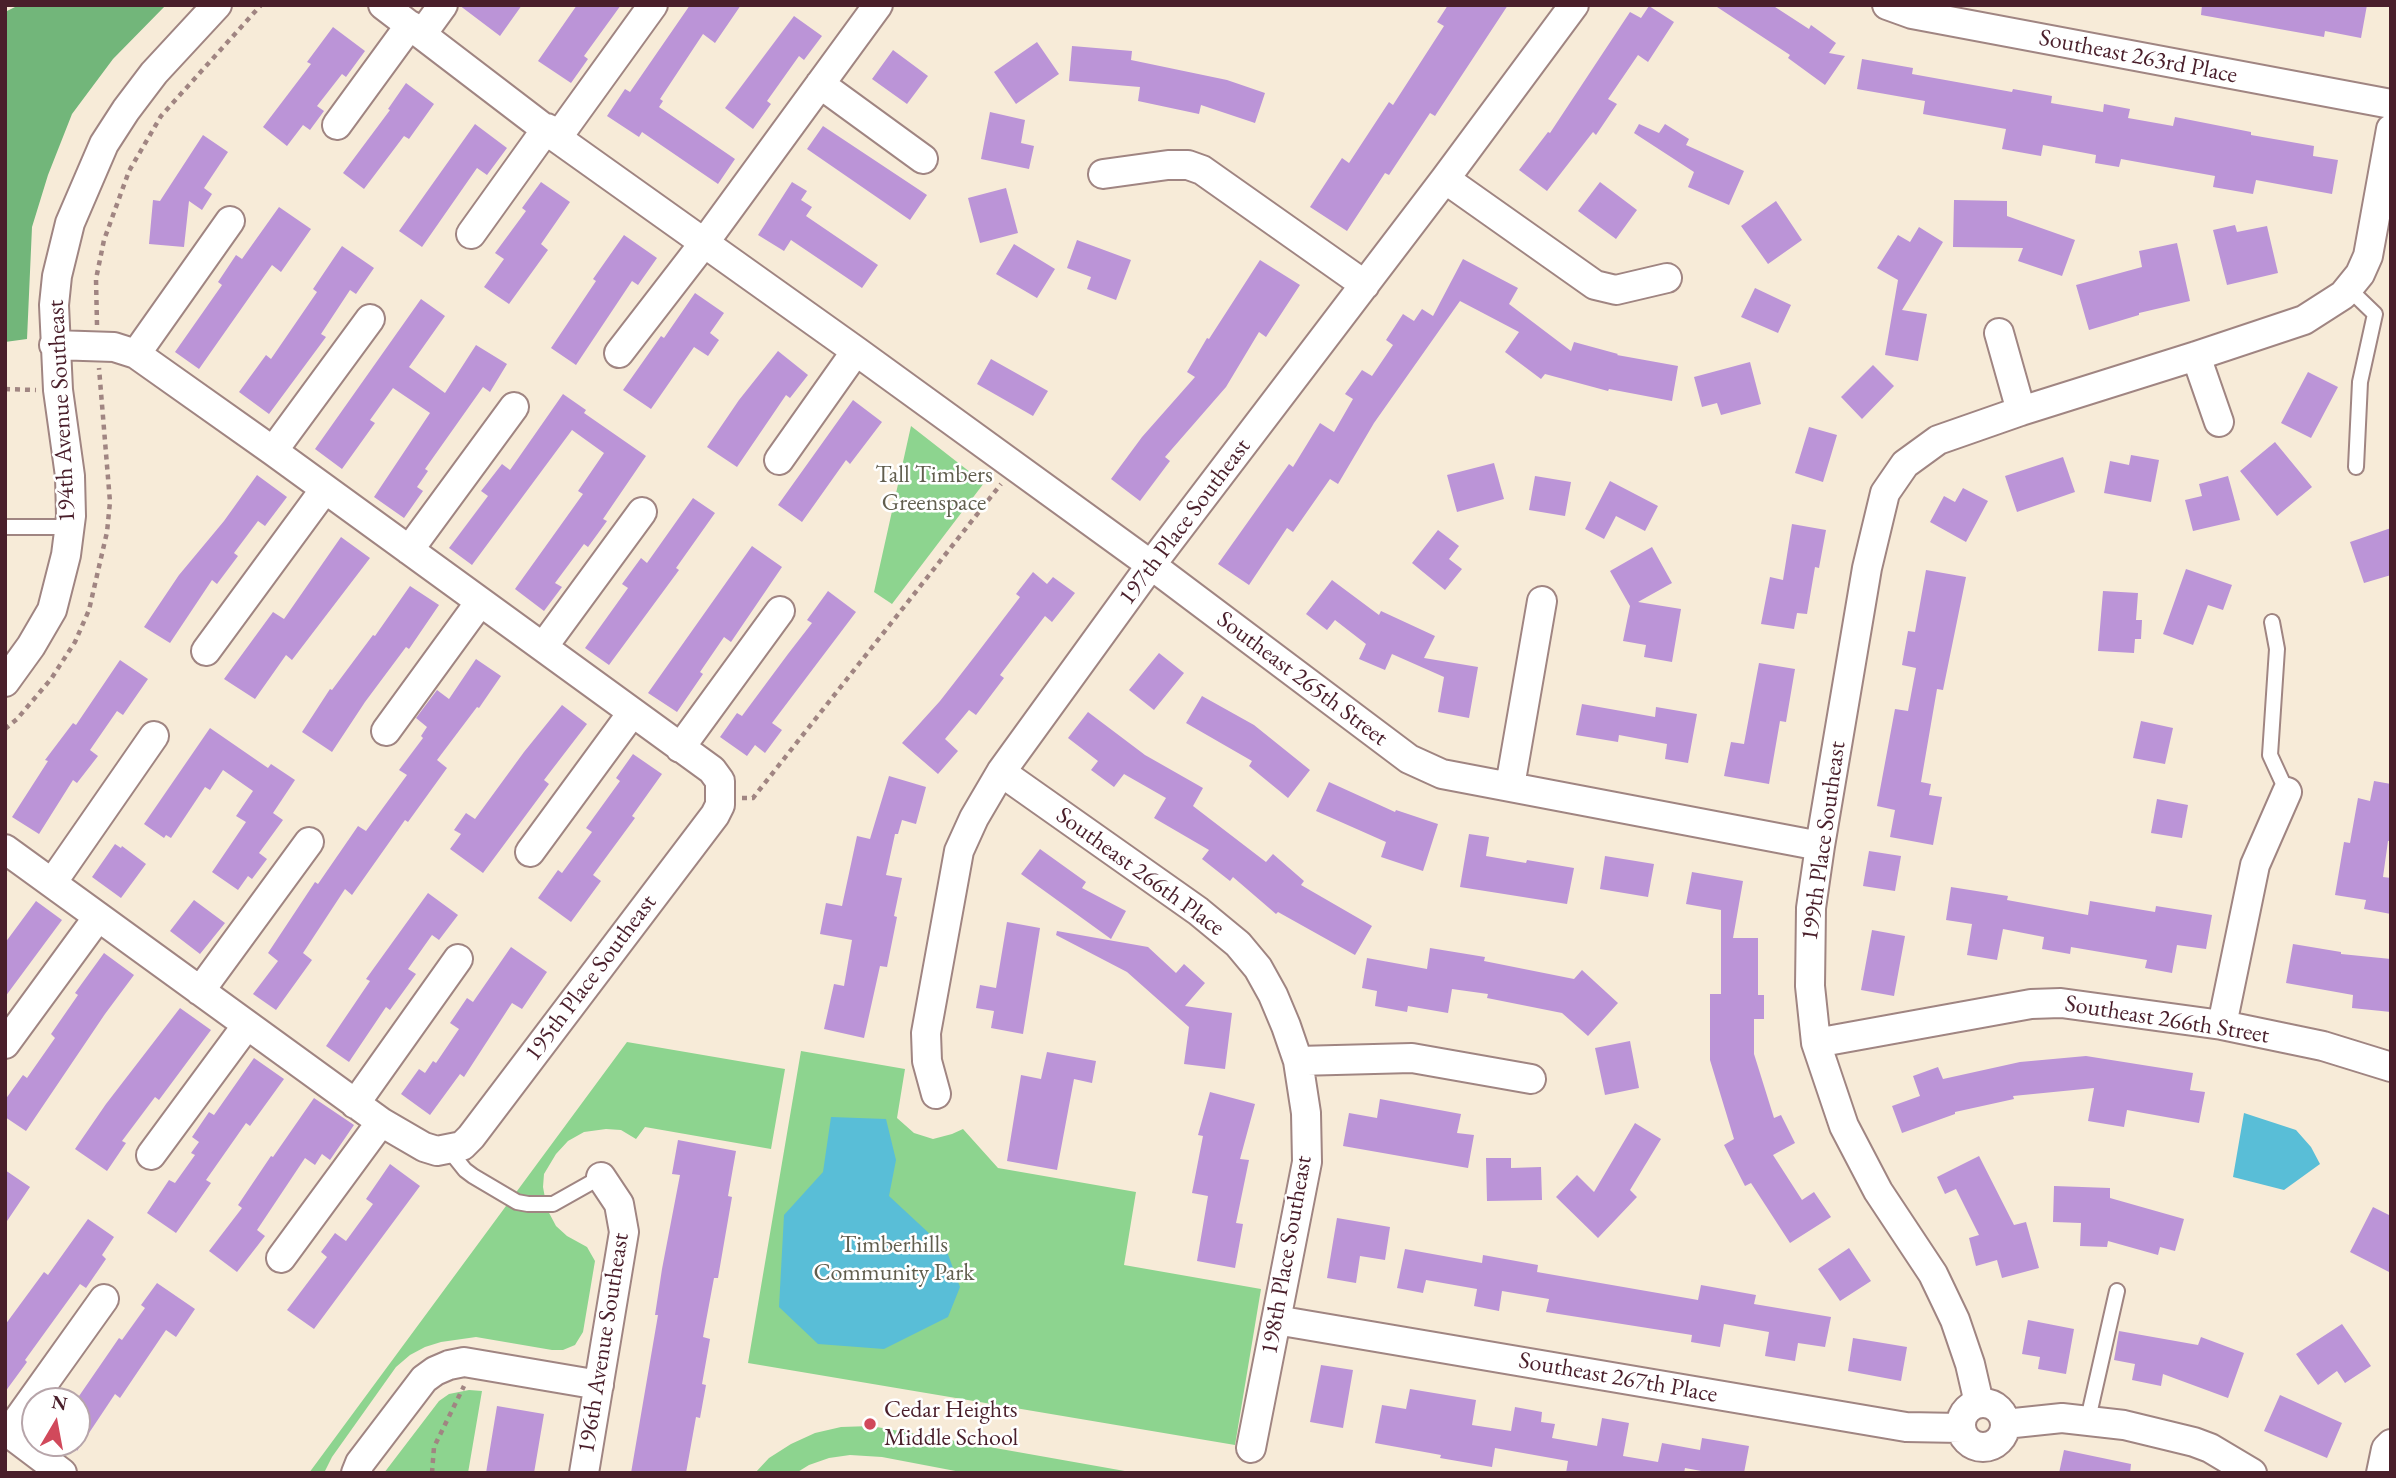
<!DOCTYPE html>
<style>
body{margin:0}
#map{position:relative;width:2396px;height:1478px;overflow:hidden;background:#f7ebd8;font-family:"EB Garamond",serif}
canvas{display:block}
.frame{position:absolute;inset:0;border:7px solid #4a1f2b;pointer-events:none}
.north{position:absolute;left:21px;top:1387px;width:70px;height:70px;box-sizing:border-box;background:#fff;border:2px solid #b7a5aa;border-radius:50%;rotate:10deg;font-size:19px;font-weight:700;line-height:28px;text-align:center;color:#4a1f2b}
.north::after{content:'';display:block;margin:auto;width:24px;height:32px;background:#d1495b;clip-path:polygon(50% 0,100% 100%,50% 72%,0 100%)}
</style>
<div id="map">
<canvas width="2396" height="1478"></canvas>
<div class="frame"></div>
<div class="north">N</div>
</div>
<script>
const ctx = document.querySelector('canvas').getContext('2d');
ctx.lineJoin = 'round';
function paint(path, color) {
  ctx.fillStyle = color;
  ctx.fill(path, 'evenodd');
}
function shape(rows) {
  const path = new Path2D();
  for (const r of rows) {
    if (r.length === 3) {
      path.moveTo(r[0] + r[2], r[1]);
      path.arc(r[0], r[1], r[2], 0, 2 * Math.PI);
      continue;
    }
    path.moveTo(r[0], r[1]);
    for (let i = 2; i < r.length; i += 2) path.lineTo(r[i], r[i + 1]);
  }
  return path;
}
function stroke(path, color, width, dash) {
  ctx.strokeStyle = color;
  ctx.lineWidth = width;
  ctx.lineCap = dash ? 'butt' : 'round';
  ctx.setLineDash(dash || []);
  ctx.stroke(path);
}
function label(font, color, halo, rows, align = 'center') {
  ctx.font = font + ' "EB Garamond",serif';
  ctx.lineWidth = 5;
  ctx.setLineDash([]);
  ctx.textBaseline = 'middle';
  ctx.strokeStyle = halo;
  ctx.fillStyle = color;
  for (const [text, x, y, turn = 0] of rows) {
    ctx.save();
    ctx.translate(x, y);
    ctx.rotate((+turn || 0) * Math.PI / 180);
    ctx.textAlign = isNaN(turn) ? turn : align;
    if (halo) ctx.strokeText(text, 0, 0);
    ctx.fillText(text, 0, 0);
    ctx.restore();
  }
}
paint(shape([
 [911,426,984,483,892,604,874,592],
 [627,1042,785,1069,771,1149,645,1127,636,1139,621,1130,606,1129,584,1132,568,1141,556,1154,544,1174,543,1187,547,1209,556,1226,567,1236,587,1247,595,1261,583,1332,575,1345,563,1350,552,1350,476,1337,441,1342,425,1347,410,1355,396,1367,332,1457,324,1473,309,1473],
 [801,1051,905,1069,897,1118,914,1133,933,1139,952,1134,963,1129,998,1168,1136,1192,1124,1265,1261,1289,1235,1445,748,1363],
 [469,1390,482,1391,468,1473,384,1473,439,1401,449,1394],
 [871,1426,1136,1473,966,1473,882,1457,850,1455,829,1458,809,1465,796,1473,755,1473,769,1458,791,1444,815,1433,841,1427]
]), '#8dd48f');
paint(shape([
 [19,5,166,5,113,59,72,114,48,175,32,227,27,339,5,342,5,12]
]), '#72b67a');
paint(shape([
 [2244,1113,2296,1130,2311,1147,2320,1164,2284,1190,2233,1177],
 [831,1117,886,1119,896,1160,889,1196,946,1249,960,1287,948,1317,884,1349,818,1344,779,1307,784,1215,823,1172]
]), '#59bed7');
paint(shape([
 [459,5,522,5,500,36],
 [577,5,621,5,584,56,588,59,571,83,538,61],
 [690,5,741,5,715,43,703,34,660,99,663,101,659,107,735,159,718,184,642,132,639,137,607,116,625,89,630,92],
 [1448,5,1508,5,1435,116,1430,113,1389,175,1385,173,1347,231,1310,207,1342,158,1349,163,1389,102,1393,105,1444,26,1437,22],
 [1714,5,1772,5,1809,29,1811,25,1836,43,1829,53,1845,56,1825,85,1788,58,1790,55],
 [2202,5,2367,5,2361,38,2325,31,2324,37,2201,15],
 [1649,6,1674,22,1648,62,1638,55,1608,99,1617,104,1596,135,1593,132,1547,191,1519,170,1548,132,1550,133,1630,12,1641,18],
 [794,16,822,36,804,60,799,56,767,101,771,104,753,129,725,108],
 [333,27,365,51,346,77,342,74,317,106,324,111,310,130,303,125,287,146,263,127,311,64,307,62],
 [1037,42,1059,74,1016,104,994,72],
 [1072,46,1132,51,1131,60,1227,80,1265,93,1255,123,1201,105,1199,114,1138,101,1140,87,1069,81],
 [893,50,928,76,907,104,872,79],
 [1862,59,1913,68,1912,74,2012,92,2013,89,2052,96,2051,103,2103,112,2104,104,2130,109,2128,118,2173,126,2175,117,2251,132,2251,135,2314,146,2313,156,2338,160,2332,194,2256,180,2253,194,2213,187,2215,176,2121,159,2119,167,2095,163,2096,155,2043,145,2041,156,2002,149,2006,129,1923,114,1925,101,1857,89],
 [406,83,434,104,409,139,404,136,364,189,343,173,390,110,388,109],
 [990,112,1025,120,1021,143,1034,146,1029,169,981,159],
 [475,124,507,148,487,175,477,168,422,247,399,231],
 [1639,124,1659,133,1665,124,1689,139,1686,145,1744,171,1729,205,1688,187,1694,172,1634,133],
 [823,126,927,195,910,220,807,149],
 [203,135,228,152,204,188,212,194,202,210,189,201,184,247,149,244,153,200,160,201],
 [541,182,570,202,541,244,548,250,509,304,484,287,504,259,495,253,526,211,522,208],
 [792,182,807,191,801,200,812,207,806,216,878,265,862,288,791,240,784,251,758,235],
 [1600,182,1637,210,1616,239,1578,211],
 [1006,188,1018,233,980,243,968,198],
 [1954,200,2007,201,2007,216,2075,240,2062,276,2018,261,2023,248,1953,247],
 [1776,201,1802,240,1768,264,1741,226],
 [279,207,311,229,281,272,272,265,199,369,175,352,222,285,218,282,236,255,242,259],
 [2235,225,2237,232,2267,226,2278,273,2227,285,2213,230],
 [1919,227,1943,242,1902,310,1927,314,1918,361,1885,355,1898,280,1877,268,1898,235,1910,242],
 [624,235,657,258,638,285,632,281,576,365,551,348,596,281,593,279],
 [1077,240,1131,260,1116,300,1087,289,1091,277,1067,268],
 [2177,243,2190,301,2139,313,2139,315,2089,330,2076,285,2142,267,2139,251],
 [1014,244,1055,269,1037,298,996,274],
 [342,246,374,268,356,294,350,290,321,334,326,337,269,414,239,392,266,355,271,359,317,292,313,289],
 [1463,259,1518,288,1509,304,1571,351,1574,342,1618,354,1617,355,1678,366,1672,401,1609,389,1608,391,1545,374,1541,379,1505,352,1519,332,1460,301,1374,423,1338,484,1330,479,1293,532,1287,528,1249,585,1218,564,1289,464,1293,467,1320,423,1334,432,1353,399,1345,394,1362,370,1372,376,1393,345,1386,340,1403,314,1414,321,1422,309,1433,316],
 [1260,260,1300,285,1266,337,1259,332,1226,387,1165,457,1170,461,1140,501,1111,479,1142,437,1195,377,1187,372,1207,338,1209,339],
 [1755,288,1791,305,1778,333,1741,317],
 [695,293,724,313,710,333,719,340,708,356,694,347,651,409,623,390,661,336,664,338],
 [421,299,445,316,409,367,445,393,476,345,507,364,490,392,483,387,425,469,428,471,417,487,423,491,404,518,374,497,430,413,393,388,370,420,375,423,342,469,315,449],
 [778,351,808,375,790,398,786,395,737,467,707,447,739,400],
 [991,359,1048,391,1033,416,977,384],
 [1750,362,1761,404,1721,415,1717,403,1702,407,1694,377],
 [1873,365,1894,386,1862,419,1841,397],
 [2308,372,2338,387,2311,438,2281,423],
 [563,394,586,410,584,413,646,456,603,519,607,521,588,547,584,544,555,583,562,587,544,611,515,589,583,494,578,491,604,453,572,430,472,565,449,548,488,496,481,491,502,464,510,470],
 [853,400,882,422,850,464,846,460,802,522,778,505],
 [1809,427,1837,435,1823,482,1795,473],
 [2275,442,2312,487,2277,516,2240,471],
 [2131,455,2159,460,2151,502,2104,493,2110,461,2129,465],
 [2063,457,2075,492,2017,512,2005,476],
 [1494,463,1504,499,1457,512,1447,475],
 [257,475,287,497,265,526,258,521,234,553,238,556,217,584,212,580,170,643,144,627,179,575,224,521],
 [1535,476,1571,482,1565,516,1529,510],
 [2228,476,2240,520,2193,531,2185,500,2202,496,2199,484],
 [1610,481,1658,506,1645,531,1616,516,1604,539,1585,529],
 [1963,488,1988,501,1966,542,1930,522,1944,496,1955,502],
 [693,498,715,513,676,568,679,570,609,665,585,648,628,588,622,584,641,558,647,563],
 [1792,524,1826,530,1819,568,1815,567,1807,614,1797,613,1794,629,1761,624,1770,577,1783,580],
 [2391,528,2391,575,2364,583,2350,542],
 [1438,530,1459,546,1449,559,1462,569,1445,590,1412,563],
 [341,537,370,558,292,660,286,655,255,699,224,679,273,612,284,619],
 [752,546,782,567,731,642,724,637,700,672,703,674,677,712,648,693],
 [1652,547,1672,583,1638,602,1681,609,1672,662,1644,657,1646,645,1623,641,1630,606,1610,571],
 [2186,569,2232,585,2223,610,2208,605,2193,645,2163,634],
 [1926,570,1966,577,1943,690,1937,689,1921,782,1931,784,1929,795,1942,797,1933,845,1890,837,1895,810,1877,806,1895,709,1908,711,1916,668,1902,665,1908,631,1915,632],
 [1033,572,1047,584,1053,577,1075,593,1052,622,1045,616,1000,675,1004,678,976,715,969,710,945,739,958,751,938,774,902,743,940,701,975,656,1020,597,1016,594],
 [1332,580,1379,615,1381,611,1435,636,1424,658,1478,667,1469,718,1438,712,1444,677,1392,654,1385,670,1359,659,1366,644,1335,620,1327,630,1306,614],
 [410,586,439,605,409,649,406,647,365,702,332,752,302,732,330,689,332,690,373,635,375,636],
 [828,591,856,612,772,723,782,730,765,753,755,745,747,756,720,737,737,713,742,716,788,654,812,623,807,620],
 [2103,591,2138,593,2136,620,2142,620,2141,639,2135,639,2134,653,2098,651],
 [1159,653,1184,673,1154,710,1129,690],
 [476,659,501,676,479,708,477,707,437,760,447,768,408,822,405,820,352,895,345,889,303,953,312,960,276,1010,253,994,278,961,268,953,315,882,318,884,358,826,366,831,407,775,399,770,423,738,421,736,427,727,416,718,437,690,449,699],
 [120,660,148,679,123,715,117,711,90,750,98,756,77,783,73,780,39,834,12,817,48,761,45,760,73,723,76,725],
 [1759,663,1795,669,1786,722,1780,721,1769,784,1724,776,1731,742,1744,744],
 [1202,696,1254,725,1310,770,1288,798,1249,766,1252,761,1186,723],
 [1582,704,1655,717,1656,707,1697,714,1688,763,1665,759,1667,744,1619,735,1618,742,1576,735],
 [562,705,587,724,544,780,549,784,483,873,450,849,461,834,454,830,466,813,475,819,524,752],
 [1088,712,1145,755,1203,788,1193,806,1266,862,1273,854,1304,881,1301,885,1372,926,1355,955,1278,912,1276,914,1233,877,1230,881,1202,859,1209,850,1154,818,1166,798,1124,774,1114,787,1091,770,1098,761,1068,738],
 [2141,721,2173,728,2165,764,2133,758],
 [210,728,268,768,271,764,295,780,273,813,283,820,259,853,267,859,252,879,248,876,238,890,212,872,246,822,236,816,253,791,223,770,210,790,205,787,171,838,166,835,164,838,144,824],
 [633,754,662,774,632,816,635,818,593,875,601,881,571,922,538,898,558,870,562,873,592,832,586,828,620,781,616,778],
 [889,776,926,787,916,824,902,820,898,834,895,834,886,875,902,878,894,916,897,917,887,967,880,966,864,1038,824,1029,834,984,844,986,852,940,820,934,826,903,842,906,857,836,870,839],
 [2374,781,2391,784,2391,841,2388,841,2383,877,2391,878,2391,914,2364,909,2366,900,2335,895,2344,842,2350,843,2358,798,2370,801],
 [1329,782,1395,812,1396,810,1438,824,1423,871,1381,857,1386,842,1316,811],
 [2157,799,2188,805,2182,838,2151,833],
 [1469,834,1489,837,1486,856,1526,863,1527,860,1574,868,1567,904,1460,887],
 [115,844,121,848,122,846,146,864,121,898,92,877],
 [1040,849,1086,882,1082,888,1126,911,1111,939,1021,874],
 [1869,851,1901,856,1895,891,1863,886],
 [1605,856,1654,864,1648,897,1600,889],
 [1692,872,1743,881,1733,938,1758,938,1758,995,1764,995,1764,1019,1754,1019,1754,1054,1774,1118,1781,1115,1795,1143,1773,1155,1802,1200,1814,1192,1831,1217,1790,1243,1751,1183,1745,1186,1724,1145,1734,1139,1710,1060,1710,994,1721,994,1721,910,1686,904],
 [1951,887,2008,896,2007,900,2088,915,2090,901,2155,912,2156,906,2212,915,2206,949,2177,945,2172,973,2145,968,2147,960,2071,947,2070,954,2042,949,2044,937,2003,929,1997,960,1967,955,1972,924,1946,920],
 [428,893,458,915,439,940,432,935,408,969,416,974,390,1010,386,1007,349,1062,326,1046,370,981,366,979],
 [194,900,225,923,200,954,170,931],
 [36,901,62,920,5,997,5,943],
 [1007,922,1040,928,1023,1034,991,1028,994,1011,976,1008,980,985,996,988],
 [1872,930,1905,936,1894,996,1861,990],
 [1057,931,1148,947,1176,973,1184,964,1205,983,1185,1006,1232,1013,1225,1069,1184,1064,1189,1027,1127,972,1056,935],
 [2293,944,2341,952,2341,954,2391,959,2391,1012,2352,1008,2353,995,2286,983],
 [511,947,547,972,522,1009,512,1003,464,1077,460,1074,430,1115,401,1094,419,1069,425,1073,433,1061,436,1063,459,1029,450,1023,467,998,473,1002],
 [1430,948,1485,957,1484,961,1574,979,1582,970,1618,1003,1588,1036,1562,1013,1487,998,1488,994,1452,989,1448,1013,1408,1006,1407,1012,1375,1006,1377,991,1362,988,1367,958,1427,969],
 [104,953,134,975,105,1014,26,1131,5,1117,5,1100,23,1075,27,1078,55,1038,51,1034,78,995,75,993],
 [180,1008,211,1030,159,1100,155,1097,122,1141,126,1143,107,1171,75,1149,106,1104],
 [1630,1041,1639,1088,1605,1095,1595,1048],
 [1047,1052,1096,1061,1092,1083,1074,1079,1057,1170,1007,1161,1021,1075,1041,1079],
 [2086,1056,2193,1073,2190,1090,2205,1092,2199,1123,2127,1110,2124,1127,2088,1121,2094,1088,2013,1096,2014,1099,1955,1112,1955,1114,1902,1133,1892,1106,1920,1096,1913,1076,1938,1067,1943,1079,2020,1062],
 [254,1058,284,1079,250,1126,246,1123,206,1180,211,1183,176,1233,147,1213,169,1180,175,1183,195,1155,191,1153,199,1142,192,1137,209,1112,214,1115],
 [1210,1092,1255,1104,1240,1159,1249,1160,1236,1223,1243,1224,1235,1268,1197,1261,1208,1196,1192,1193,1203,1136,1198,1135],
 [314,1098,354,1125,330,1160,322,1154,315,1165,305,1158,257,1230,265,1236,237,1272,209,1251,242,1208,238,1205,271,1156,273,1157],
 [1380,1099,1461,1114,1457,1133,1474,1135,1468,1168,1343,1146,1349,1113,1377,1118],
 [1635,1123,1661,1139,1630,1190,1637,1197,1598,1238,1556,1197,1577,1175,1594,1192],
 [678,1140,736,1151,728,1196,732,1197,724,1243,718,1278,714,1278,703,1337,710,1339,702,1384,706,1385,700,1418,696,1417,686,1473,631,1473,658,1315,655,1315,662,1269,680,1175,672,1174],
 [1979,1156,2014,1225,2026,1222,2039,1268,2002,1278,1997,1260,1976,1266,1969,1238,1979,1235,1956,1189,1945,1194,1937,1177],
 [1486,1158,1511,1158,1511,1168,1541,1167,1542,1200,1487,1201],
 [390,1164,420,1186,314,1329,287,1310,327,1257,321,1252,335,1233,346,1241,373,1204,366,1199],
 [5,1170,30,1187,5,1224],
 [2054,1186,2110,1188,2110,1198,2184,1219,2175,1251,2160,1247,2158,1255,2108,1241,2107,1247,2080,1246,2081,1223,2053,1222],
 [2373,1207,2391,1216,2391,1273,2350,1252],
 [1337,1218,1390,1227,1385,1260,1360,1256,1356,1283,1327,1278],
 [88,1219,114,1237,102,1255,106,1259,86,1288,80,1284,25,1360,27,1362,5,1392,5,1325,44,1272,48,1275],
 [1849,1248,1871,1281,1840,1301,1818,1269],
 [1405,1249,1482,1263,1483,1255,1538,1265,1537,1272,1698,1300,1701,1285,1756,1295,1754,1304,1831,1317,1825,1347,1798,1343,1795,1361,1765,1356,1769,1332,1724,1324,1720,1347,1691,1342,1692,1335,1546,1312,1549,1299,1502,1291,1499,1311,1474,1306,1477,1289,1426,1280,1423,1293,1397,1288],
 [157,1283,195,1309,176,1337,166,1330,120,1398,115,1394,77,1451,77,1399,119,1338,122,1340,145,1308,141,1305],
 [2028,1320,2074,1329,2066,1374,2038,1369,2040,1357,2022,1354],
 [2342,1324,2371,1366,2345,1383,2337,1371,2318,1385,2296,1354],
 [2119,1331,2198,1345,2201,1337,2244,1353,2228,1398,2163,1374,2161,1386,2132,1380,2135,1364,2114,1360],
 [1853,1338,1907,1347,1901,1381,1848,1371],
 [1321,1365,1353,1370,1343,1428,1310,1422],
 [1410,1389,1476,1400,1472,1425,1511,1431,1515,1407,1542,1412,1541,1422,1555,1424,1552,1438,1597,1446,1602,1418,1629,1423,1623,1456,1658,1462,1662,1443,1700,1450,1702,1438,1749,1446,1744,1473,1712,1473,1685,1468,1684,1473,1566,1473,1568,1461,1495,1448,1492,1467,1440,1458,1441,1455,1375,1443,1382,1405,1406,1409],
 [2280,1395,2342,1423,2327,1458,2264,1431],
 [497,1406,544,1414,534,1473,486,1473],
 [2064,1450,2131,1464,2130,1473,2059,1473]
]), '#bb94d7');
const service = shape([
 [2348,288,2375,314,2360,382,2356,467],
 [5,527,70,527],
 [2272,622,2277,649,2270,755,2287,792],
 [449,1150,465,1170,473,1176,517,1202,528,1204,553,1204,601,1177],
 [2088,1419,2117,1291]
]);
const minor = shape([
 [383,5,557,138,856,351,1151,565,1409,759,1442,774,1820,846],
 [1887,5,1912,14,2391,104],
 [422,34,443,5],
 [820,84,923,159],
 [337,125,410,25],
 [557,138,653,5],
 [1103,174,1168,165,1188,165,1202,170,1365,285],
 [1445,179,1595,285,1616,290,1667,278],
 [471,234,547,128],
 [1999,333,2021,411],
 [619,353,704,243,878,5],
 [136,354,230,221],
 [2196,356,2219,422],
 [273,451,370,319],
 [779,460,856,351],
 [409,550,514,407],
 [543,647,642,512],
 [206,651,325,489],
 [5,682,31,646,52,610,66,555,71,516,70,476,58,390,54,305,57,276,70,223,104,144,126,110,154,73,217,5],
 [386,731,480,602],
 [680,748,780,611],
 [1001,772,1198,911,1238,944,1258,968,1273,995,1286,1026,1298,1061,1306,1113,1307,1162,1251,1448],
 [1510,786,1542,601],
 [5,849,381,1122,424,1147,437,1151,462,1146,471,1137,715,815,720,805,720,781,712,770,273,451,136,354,114,347,54,345],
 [530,852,632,713],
 [52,883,154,736],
 [200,991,309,842],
 [2222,1025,2255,865,2287,792],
 [1816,1043,2031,1004,2061,1003,2222,1025,2323,1046,2391,1067],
 [5,1044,98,917],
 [1298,1061,1412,1058,1531,1079],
 [936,1094,927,1061,926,1033,959,851,974,818,1001,772,1151,565,1445,179,1574,5],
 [355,1104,458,959],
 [151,1155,247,1025],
 [281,1258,381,1122],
 [1276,1320,1906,1427,1961,1428],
 [1983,1425,22],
 [1979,1403,1970,1364,1955,1320,1933,1274,1878,1191,1844,1126,1816,1043,1810,986,1811,908,1820,846,1867,568,1885,493,1905,464,1938,440,2021,411,2196,356,2304,320,2343,295,2360,274,2368,256,2391,129],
 [2005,1424,2062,1418,2124,1425,2194,1442,2210,1448,2252,1473],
 [5,1430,62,1473],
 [9,1432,104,1299],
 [356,1473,360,1463,424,1379,435,1371,449,1365,464,1362,599,1385],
 [584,1473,624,1232,619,1204,601,1177],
 [2381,1473,2386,1449,2391,1444]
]);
stroke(service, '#a08582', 18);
stroke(minor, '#a08582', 32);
stroke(shape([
 [97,325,96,279,104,240,129,171,161,116,261,5],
 [5,389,36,390],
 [5,729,17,719,51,679,75,642,89,610,107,532,110,502,99,368],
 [742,798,753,798,1001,484],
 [432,1473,434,1447,464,1386]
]), '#a08582', 4.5, [5, 5]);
stroke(service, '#fff', 14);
stroke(minor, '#fff', 28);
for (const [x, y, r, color] of [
 [870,1424,7,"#d1495b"]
]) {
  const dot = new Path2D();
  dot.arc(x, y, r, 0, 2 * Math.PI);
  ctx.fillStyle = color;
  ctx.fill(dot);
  stroke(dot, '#fff', 2.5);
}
label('24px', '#4a1f2b', '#fff', [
 ["Southeast 263rd Place",2138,57,11],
 ["194th Avenue Southeast",62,411,-93],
 ["197th Place Southeast",1185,522,-53],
 ["Southeast 265th Street",1302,679,37],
 ["199th Place Southeast",1824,841,-82],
 ["Southeast 266th Place",1140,872,36],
 ["195th Place Southeast",591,978,-53],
 ["Southeast 266th Street",2167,1020,9],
 ["198th Place Southeast",1287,1255,-80],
 ["196th Avenue Southeast",604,1343,-81],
 ["Southeast 267th Place",1618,1378,10]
]);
label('24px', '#615e4e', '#fff', [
 ["Tall Timbers",934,475],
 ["Greenspace",934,503],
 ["Timberhills",894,1245],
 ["Community Park",894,1273]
]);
label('24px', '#4a1f2b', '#fff', [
 ["Cedar Heights",884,1410],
 ["Middle School",884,1438]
], 'left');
</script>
